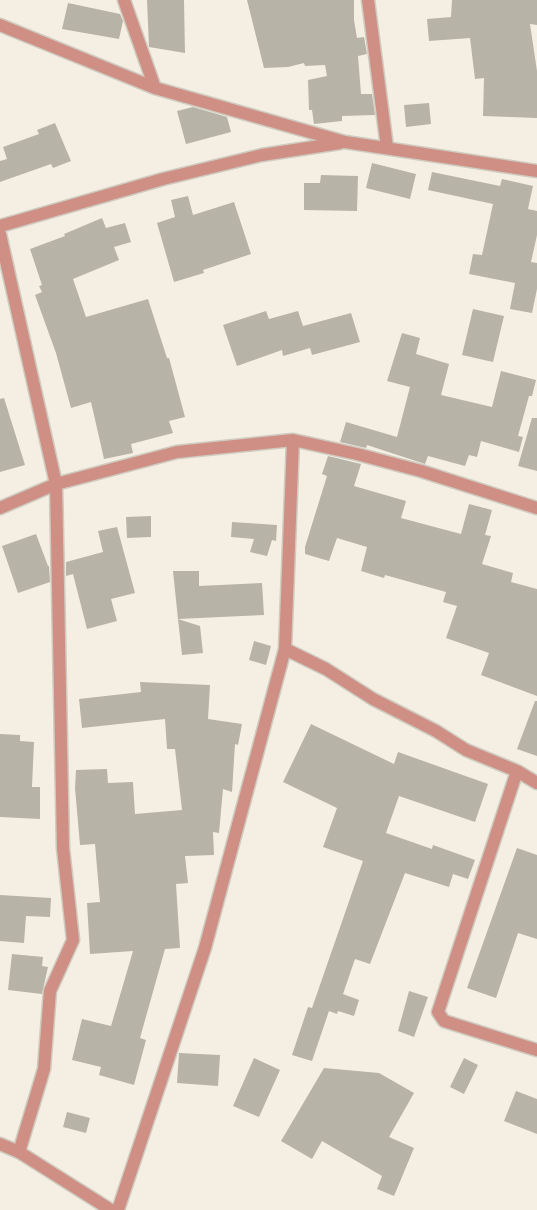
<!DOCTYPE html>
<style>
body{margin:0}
canvas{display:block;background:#f4efe2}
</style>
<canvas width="537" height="1210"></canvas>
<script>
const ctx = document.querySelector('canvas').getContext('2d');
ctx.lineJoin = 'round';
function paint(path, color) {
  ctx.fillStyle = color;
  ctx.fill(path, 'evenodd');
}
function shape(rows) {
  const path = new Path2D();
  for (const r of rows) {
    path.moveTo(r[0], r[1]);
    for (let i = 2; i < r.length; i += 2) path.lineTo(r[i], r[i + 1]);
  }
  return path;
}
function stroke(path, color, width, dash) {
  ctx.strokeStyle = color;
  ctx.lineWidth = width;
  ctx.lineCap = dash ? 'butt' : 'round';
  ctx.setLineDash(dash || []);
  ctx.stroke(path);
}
paint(shape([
 [147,0,184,0,185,53,149,47],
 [247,0,354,0,354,20,357,38,364,37,367,54,358,56,361,94,372,94,375,115,342,116,342,121,314,124,312,110,309,110,308,80,327,76,325,65,305,66,304,63,288,67,264,68],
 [452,0,537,0,537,25,530,24,537,71,537,118,483,116,484,78,475,79,470,38,429,41,427,19,451,17],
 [68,3,120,14,123,21,119,39,62,29],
 [429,103,431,124,406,127,404,105],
 [193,107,227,117,231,132,186,144,177,111],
 [55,123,71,161,53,168,51,164,0,182,0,161,7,159,3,147,39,134,37,130],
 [372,163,416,174,410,199,366,188],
 [432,172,500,186,502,179,533,186,528,209,537,211,537,235,531,262,537,263,537,289,532,313,510,309,515,283,469,274,473,254,482,255,493,204,428,190],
 [321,175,358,176,357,211,304,210,304,183,320,183],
 [188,196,193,215,234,202,251,254,203,270,204,273,174,282,157,223,175,217,171,200],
 [102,218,106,228,125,223,131,242,114,247,119,260,73,279,86,317,148,299,167,358,169,358,185,417,169,421,173,433,131,444,133,453,104,459,91,402,71,408,56,353,35,295,42,292,39,286,42,285,30,249,65,236,64,234],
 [473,309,504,316,493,362,462,355],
 [266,311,269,319,298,311,303,326,351,313,360,342,312,355,310,348,283,356,282,350,237,366,223,325],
 [402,333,420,338,416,354,449,364,441,395,492,407,501,371,536,380,532,396,529,396,518,436,523,437,519,452,481,441,477,457,469,455,465,466,428,456,425,464,367,445,366,448,340,442,346,422,397,437,410,387,387,381],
 [4,398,25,465,0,472,0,399],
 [532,418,537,418,537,471,518,466],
 [328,456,361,464,354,486,406,501,401,518,461,534,469,504,492,510,485,535,491,536,482,564,513,573,511,582,537,589,537,696,481,675,489,653,446,638,457,606,443,602,446,592,385,575,384,578,361,571,367,547,337,538,329,561,305,554,305,547,327,476,322,474],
 [151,516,151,537,127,538,126,517],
 [232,522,277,525,276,541,272,540,267,556,250,552,254,539,231,537],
 [117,527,135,593,111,599,117,621,87,629,73,574,66,576,66,562,103,552,98,531],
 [36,534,48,566,49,566,50,582,18,593,2,546],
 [173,571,199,571,199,586,262,583,264,615,178,619],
 [178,619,200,626,203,653,182,655],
 [254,641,271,646,266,665,249,660],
 [140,682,210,685,208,719,242,724,238,745,235,744,232,792,223,789,219,833,213,832,214,855,185,856,188,883,176,884,180,948,165,949,140,1038,146,1040,134,1085,99,1075,101,1067,72,1060,82,1019,111,1026,133,951,90,954,87,903,100,902,95,844,80,845,75,788,76,770,107,769,108,783,133,782,135,814,182,810,175,749,167,749,165,719,82,728,79,699,141,692],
 [535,701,537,701,537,756,517,749],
 [311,724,394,764,398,752,488,784,475,822,399,796,386,833,432,849,433,845,475,860,468,879,453,874,449,887,405,873,370,964,355,959,343,994,359,1000,354,1016,338,1011,337,1014,329,1011,312,1061,292,1055,308,1007,312,1008,363,861,323,847,337,808,283,782],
 [0,734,20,735,20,741,34,742,32,787,40,787,40,819,0,817],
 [517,848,537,855,537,939,518,933,496,998,467,988],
 [0,895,51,898,50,917,26,916,24,943,0,941],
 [12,954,43,957,42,966,48,967,42,994,8,990],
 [409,991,428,997,414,1037,398,1031],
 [179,1053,220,1055,218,1086,177,1083],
 [254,1058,280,1070,259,1117,233,1106],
 [464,1058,478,1065,464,1094,450,1087],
 [324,1068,379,1073,414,1093,389,1137,414,1148,394,1196,377,1189,382,1176,322,1141,312,1159,281,1141],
 [516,1091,537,1099,537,1134,504,1121],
 [67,1112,90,1118,86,1133,63,1127]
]), '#b8b3a7');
const minor = shape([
 [124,0,155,88],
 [368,0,387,147],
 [0,25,155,88,345,142,537,171],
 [0,226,163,179,262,155,340,143],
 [0,234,56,484,63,848,73,940,50,991,44,1069,19,1152],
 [0,508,56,484,177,452,293,440,357,454,421,471,537,508],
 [285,649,326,669,373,699,436,731,466,750,517,771,537,783],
 [517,771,438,1012,444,1021,537,1050],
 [118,1210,205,948,285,649,293,440]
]);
const tertiary = shape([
 [0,1144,19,1152,111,1210]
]);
stroke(minor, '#d0cbc0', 15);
stroke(tertiary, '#d0cbc0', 15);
stroke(minor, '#cf8f84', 12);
stroke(tertiary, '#cf8f84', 12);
</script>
